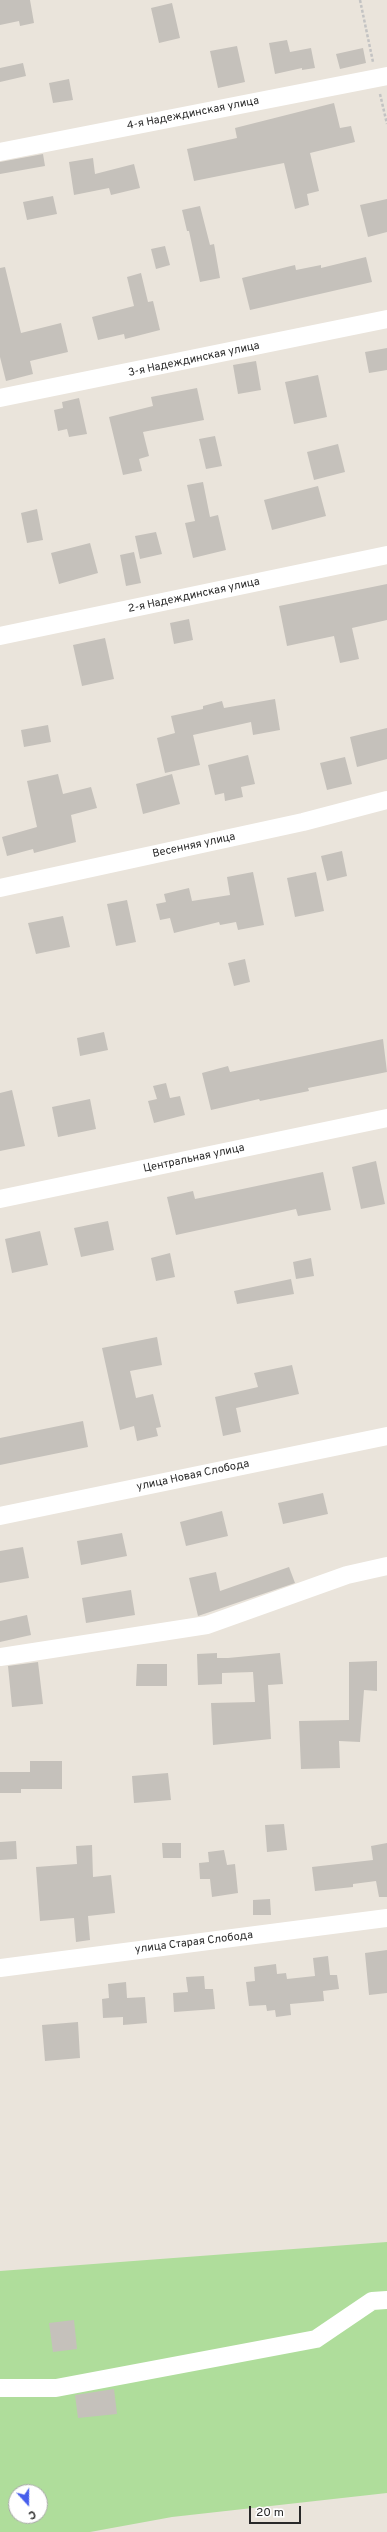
<!DOCTYPE html>
<meta charset="utf-8">
<style>
body{margin:0}
#map{position:relative;width:387px;height:2532px;overflow:hidden;background:#eae4db;font-family:Overpass,sans-serif}
canvas{display:block}
.north{position:absolute;left:8px;top:2484px;width:40px;height:40px;box-sizing:border-box;background:#fff;border:1px solid #a9a9a9;border-radius:50%;rotate:159deg;font-size:11px;font-weight:700;line-height:16px;text-align:center;color:#292929}
.north::after{content:'';display:block;margin:auto;width:14px;height:18px;background:#465eec;clip-path:polygon(50% 0,100% 100%,50% 72%,0 100%)}
.scale{position:absolute;left:249px;top:2506px;width:52px;height:18px;box-sizing:border-box;border:2px solid #292929;border-top:0;padding-left:5px;font-size:12px;line-height:14px;white-space:nowrap;color:#292929;-webkit-text-stroke:3px #fff;paint-order:stroke}
</style>
<div id="map">
<canvas width="387" height="2532"></canvas>
<div class="north">С</div>
<div class="scale">20 m</div>
</div>
<script>
const ctx = document.querySelector('canvas').getContext('2d');
ctx.lineJoin = 'round';
function paint(path, color) {
  ctx.fillStyle = color;
  ctx.fill(path, 'evenodd');
}
function shape(rows) {
  const path = new Path2D();
  for (const r of rows) {
    path.moveTo(r[0], r[1]);
    for (let i = 2; i < r.length; i += 2) path.lineTo(r[i], r[i + 1]);
  }
  return path;
}
function stroke(path, color, width, dash) {
  ctx.strokeStyle = color;
  ctx.lineWidth = width;
  ctx.lineCap = dash ? 'butt' : 'round';
  ctx.setLineDash(dash || []);
  ctx.stroke(path);
}
function label(font, color, halo, rows, align = 'center') {
  ctx.font = font + ' Overpass,sans-serif';
  ctx.lineWidth = 3.5;
  ctx.setLineDash([]);
  ctx.textBaseline = 'middle';
  ctx.strokeStyle = halo;
  ctx.fillStyle = color;
  for (const [text, x, y, turn = 0] of rows) {
    ctx.save();
    ctx.translate(x, y);
    ctx.rotate((+turn || 0) * Math.PI / 180);
    ctx.textAlign = isNaN(turn) ? turn : align;
    if (halo) ctx.strokeText(text, 0, 0);
    ctx.fillText(text, 0, 0);
    ctx.restore();
  }
}
paint(shape([
 [387,2242,387,2493,172,2517,90,2532,0,2532,0,2271],
 [16,2492,40,2492,40,2516,16,2516]
]), '#afdd9b');
paint(shape([
 [0,0,30,0,34,23,20,26,19,21,0,25],
 [172,3,180,38,159,43,151,8],
 [287,40,290,52,311,48,315,68,302,70,302,68,275,74,269,43],
 [237,46,245,82,218,88,210,51],
 [363,48,366,63,340,69,336,54],
 [23,63,26,76,0,82,0,68],
 [69,79,73,100,53,103,49,83],
 [334,103,340,128,351,126,355,142,310,153,319,191,307,194,309,205,295,209,284,163,194,181,187,149,237,138,235,128],
 [43,154,45,166,0,174,0,162],
 [93,158,95,174,134,164,140,188,111,195,109,188,74,195,69,162],
 [53,196,57,214,27,220,23,202],
 [387,199,387,232,368,237,360,205],
 [200,206,210,245,214,244,220,278,200,282,189,231,187,231,182,210],
 [165,246,170,265,156,269,151,249],
 [366,257,372,282,250,310,242,278,295,265,296,270,321,265,321,268],
 [5,267,21,333,61,323,68,352,30,361,33,374,6,381,0,357,0,268],
 [141,273,148,302,153,301,160,330,125,339,124,334,98,340,92,317,134,306,127,277],
 [387,348,387,370,369,373,365,352],
 [256,361,261,390,238,394,233,365],
 [318,375,327,417,294,424,285,382],
 [197,388,204,420,143,432,149,456,139,459,142,471,123,475,109,417,153,406,151,397],
 [79,398,87,434,69,437,67,429,58,431,54,410,63,408,62,402],
 [215,436,222,466,206,469,199,439],
 [338,444,345,472,314,480,307,452],
 [203,482,210,517,218,515,226,550,193,558,185,523,195,521,187,485],
 [318,486,326,516,272,530,264,500],
 [37,509,43,540,27,543,21,513],
 [156,532,162,554,140,559,135,536],
 [90,543,98,573,59,584,51,553],
 [134,552,141,583,126,586,120,555],
 [387,584,387,620,352,628,359,659,340,663,334,636,287,646,279,606],
 [189,619,193,640,174,644,170,623],
 [105,638,114,679,82,686,73,645],
 [275,699,280,730,253,735,251,722,193,735,200,765,165,773,157,738,175,733,171,716,203,709,203,706,222,701,224,708],
 [48,725,51,742,24,747,21,730],
 [387,728,387,759,357,767,350,737],
 [248,755,255,784,241,787,243,797,225,801,224,793,215,795,208,765],
 [345,757,352,784,327,790,320,763],
 [58,774,63,794,91,787,97,808,71,815,76,842,34,853,33,849,7,856,2,837,37,827,27,781],
 [172,774,180,804,143,814,136,784],
 [342,851,347,876,327,881,321,856],
 [253,872,264,925,238,930,236,922,220,925,219,922,174,933,170,918,160,920,156,904,166,902,164,894,189,888,192,901,230,895,227,877],
 [316,872,324,911,295,917,287,878],
 [127,900,136,942,116,946,107,904],
 [63,916,70,947,36,954,28,923],
 [245,959,250,982,234,986,228,963],
 [104,1032,108,1050,80,1056,77,1038],
 [383,1039,387,1072,308,1088,309,1091,260,1101,259,1099,211,1110,202,1073,228,1066,230,1072],
 [166,1083,170,1098,180,1096,185,1115,154,1123,148,1101,157,1099,153,1086],
 [12,1090,25,1146,0,1151,0,1093],
 [90,1099,96,1129,58,1137,52,1107],
 [376,1161,385,1204,361,1209,352,1167],
 [323,1172,331,1210,298,1216,296,1209,176,1235,167,1197,193,1191,195,1199],
 [108,1221,114,1250,81,1257,74,1228],
 [40,1231,48,1265,12,1273,5,1239],
 [170,1253,175,1277,156,1281,151,1258],
 [311,1258,314,1276,296,1279,293,1262],
 [291,1279,294,1294,237,1304,234,1291],
 [157,1337,162,1365,130,1371,136,1398,153,1394,161,1427,156,1428,158,1436,137,1441,134,1426,120,1430,102,1348],
 [292,1365,299,1394,236,1408,241,1432,223,1436,215,1397,258,1387,254,1373],
 [83,1421,88,1447,0,1465,0,1438],
 [323,1493,328,1514,283,1524,278,1503],
 [222,1511,228,1536,186,1546,180,1522],
 [122,1533,127,1556,81,1565,77,1541],
 [23,1547,29,1578,0,1583,0,1551],
 [289,1567,295,1583,198,1616,189,1578,216,1572,220,1591],
 [131,1590,135,1615,86,1623,82,1598],
 [27,1615,31,1635,0,1642,0,1621],
 [217,1653,217,1658,228,1658,280,1653,283,1684,268,1685,271,1739,213,1745,211,1703,255,1702,253,1672,222,1673,222,1684,198,1685,197,1654],
 [377,1661,377,1691,364,1690,360,1742,339,1741,340,1768,301,1769,299,1721,349,1720,349,1662],
 [38,1662,43,1704,12,1707,8,1666],
 [137,1664,167,1664,167,1686,136,1686],
 [30,1761,62,1761,62,1789,21,1789,21,1793,0,1793,0,1772,30,1772],
 [168,1773,171,1800,134,1803,132,1776],
 [284,1824,287,1850,267,1852,265,1825],
 [16,1841,17,1859,0,1860,0,1842],
 [162,1843,181,1843,181,1858,163,1858],
 [387,1843,387,1897,379,1897,376,1881,353,1884,353,1887,315,1891,312,1867,373,1860,371,1846],
 [92,1845,93,1877,111,1875,115,1913,88,1916,90,1940,76,1942,74,1918,40,1921,36,1867,77,1864,76,1846],
 [224,1850,227,1865,235,1864,238,1893,212,1897,210,1879,200,1879,199,1863,209,1862,208,1852],
 [270,1899,271,1915,253,1915,253,1900],
 [387,1950,387,1993,369,1995,365,1953],
 [328,1956,330,1975,337,1975,339,1989,323,1991,324,2001,290,2004,291,2015,276,2017,275,2010,267,2011,266,2005,249,2006,246,1982,255,1981,254,1967,276,1964,277,1974,286,1973,287,1979,315,1976,313,1958],
 [204,1976,205,1989,213,1989,215,2009,174,2012,173,1993,188,1992,186,1977],
 [126,1982,127,1998,145,1997,147,2023,123,2025,123,2017,103,2018,102,1999,109,1998,108,1984],
 [78,2022,80,2058,45,2061,42,2025],
 [74,2320,77,2349,53,2352,49,2323],
 [114,2389,117,2414,78,2418,75,2395]
]), '#c5c1bb');
stroke(shape([
 [360,0,373,62],
 [380,94,387,124]
]), '#c3c3c3', 2.5, [3, 2]);
stroke(shape([
 [0,152,387,76],
 [0,398,387,319],
 [0,636,387,555],
 [0,888,303,822,387,800],
 [0,1199,387,1118],
 [0,1516,387,1436],
 [0,1657,207,1625,347,1575,387,1566],
 [0,1968,387,1918],
 [0,2388,56,2388,316,2339,372,2301,387,2300]
]), '#fff', 18);
label('11px', '#292929', '#fff', [
 ["4-я Надеждинская улица",193,114,-11],
 ["3-я Надеждинская улица",194,360,-12],
 ["2-я Надеждинская улица",194,596,-12],
 ["Весенняя улица",194,846,-12],
 ["Центральная улица",194,1159,-12],
 ["улица Новая Слобода",193,1476,-12],
 ["улица Старая Слобода",194,1943,-7]
]);
</script>
